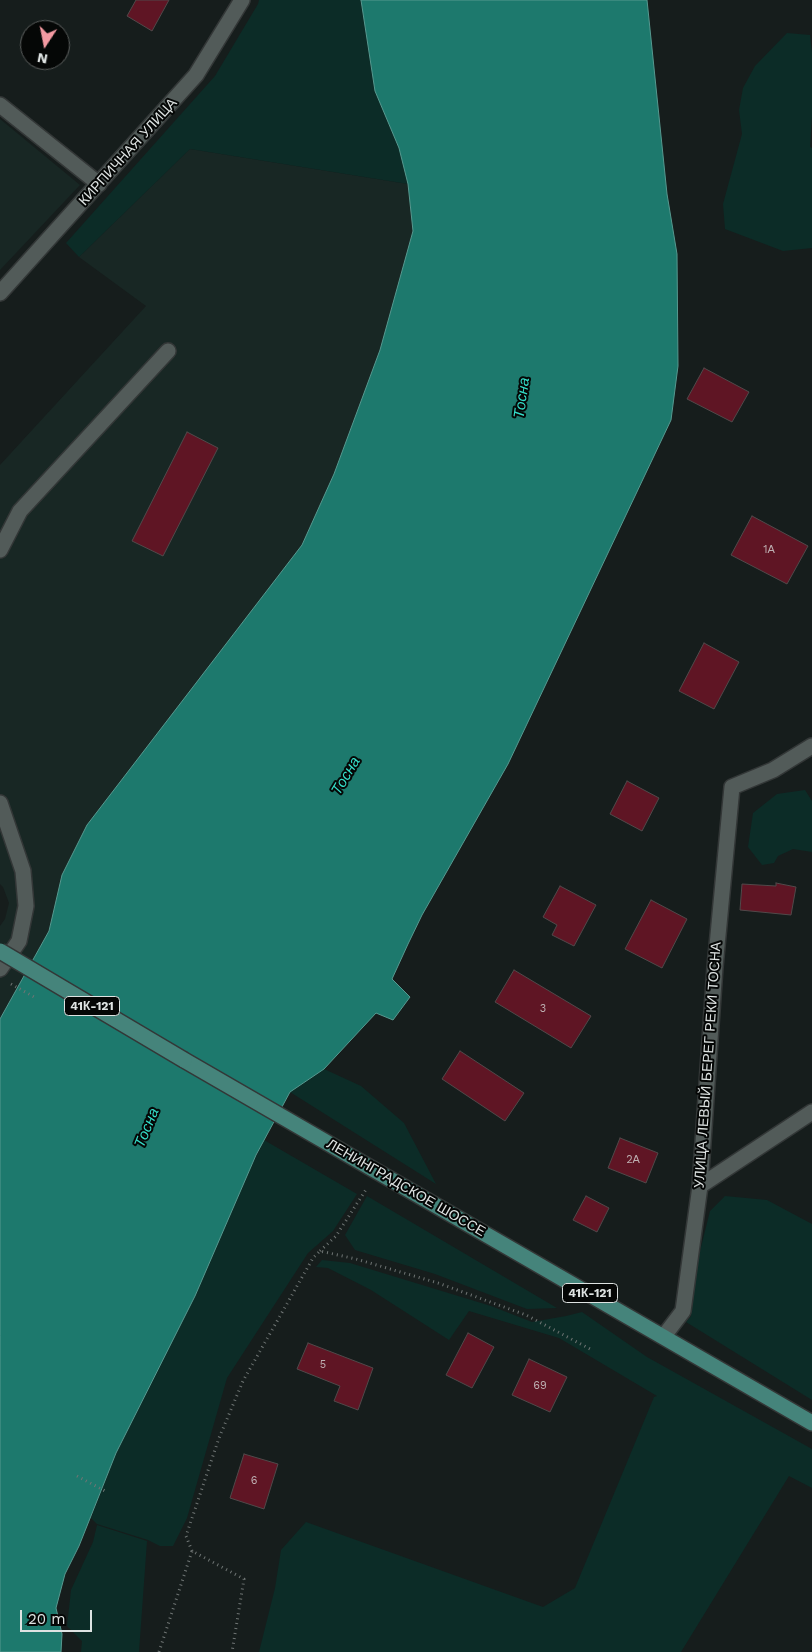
<!DOCTYPE html>
<meta charset="utf-8">
<style>
body{margin:0}
#map{position:relative;width:812px;height:1652px;overflow:hidden;background:#161d1c;font-family:"Work Sans",sans-serif}
canvas{display:block}
.north{position:absolute;left:20px;top:20px;width:50px;height:50px;box-sizing:border-box;background:#050706;border:1px solid #5c5f5e;border-radius:50%;rotate:191deg;font-size:14px;font-weight:700;line-height:20px;text-align:center;color:#dee3e2}
.north::after{content:'';display:block;margin:auto;width:18px;height:22px;background:#f49aa2;clip-path:polygon(50% 0,100% 100%,50% 72%,0 100%)}
.scale{position:absolute;left:20px;top:1610px;width:72px;height:22px;box-sizing:border-box;border:2px solid #dee3e2;border-top:0;padding-left:6px;font-size:15px;line-height:18px;white-space:nowrap;color:#dee3e2;-webkit-text-stroke:4px #050706;paint-order:stroke}
</style>
<div id="map">
<canvas width="812" height="1652"></canvas>
<div class="north">N</div>
<div class="scale">20 m</div>
</div>
<script>
const ctx = document.querySelector('canvas').getContext('2d');
ctx.lineJoin = 'round';
function paint(path, color) {
  ctx.fillStyle = color;
  ctx.fill(path, 'evenodd');
}
function shape(rows) {
  const path = new Path2D();
  for (const r of rows) {
    path.moveTo(r[0], r[1]);
    for (let i = 2; i < r.length; i += 2) path.lineTo(r[i], r[i + 1]);
  }
  return path;
}
function stroke(path, color, width, dash) {
  ctx.strokeStyle = color;
  ctx.lineWidth = width;
  ctx.lineCap = dash ? 'butt' : 'round';
  ctx.setLineDash(dash || []);
  ctx.stroke(path);
}
function label(font, color, halo, rows, align = 'center') {
  ctx.font = font + ' "Work Sans",sans-serif';
  ctx.lineWidth = 4;
  ctx.setLineDash([]);
  ctx.textBaseline = 'middle';
  ctx.strokeStyle = halo;
  ctx.fillStyle = color;
  for (const [text, x, y, turn = 0] of rows) {
    ctx.save();
    ctx.translate(x, y);
    ctx.rotate((+turn || 0) * Math.PI / 180);
    ctx.textAlign = isNaN(turn) ? turn : align;
    if (halo) ctx.strokeText(text, 0, 0);
    ctx.fillText(text, 0, 0);
    ctx.restore();
  }
}
paint(shape([
 [0,119,80,185,0,270],
 [190,149,408,184,413,231,380,350,334,474,302,545,87,825,62,875,49,931,0,1019,0,926,5,919,9,903,3,887,0,884,0,465,146,306,79,257]
]), '#182724');
paint(shape([
 [259,0,361,0,375,91,399,148,408,184,190,149,79,257,66,243,215,76,258,4],
 [787,33,810,35,812,52,812,117,810,147,812,148,812,248,783,251,725,229,723,204,742,134,739,110,743,88,755,66],
 [805,790,812,801,812,852,793,849,778,856,774,863,762,865,748,847,753,813,777,794],
 [324,1069,361,1086,404,1123,436,1184,290,1092],
 [264,1140,357,1194,333,1231,308,1253,227,1378,187,1518,173,1546,160,1546,148,1540,97,1524,91,1518,116,1453,195,1296,240,1189],
 [367,1196,557,1308,527,1309,435,1274,355,1250,345,1235],
 [725,1196,767,1200,812,1224,812,1400,686,1322,691,1316,691,1299,695,1271,710,1211],
 [322,1260,350,1263,491,1306,532,1322,566,1316,582,1312,647,1357,812,1449,812,1488,789,1476,681,1652,259,1652,275,1588,281,1550,306,1522,543,1607,575,1588,654,1397,657,1396,559,1338,469,1311,449,1340,371,1290,328,1268,316,1267],
 [97,1525,147,1541,139,1652,81,1652,82,1641,67,1626,71,1590,93,1542]
]), '#0c2c27');
const water = shape([
 [361,0,647,0,667,194,677,254,678,366,671,420,508,764,422,915,408,944,392,979,410,997,393,1020,376,1013,324,1069,290,1092,256,1155,195,1296,116,1453,79,1546,65,1574,56,1608,62,1634,61,1652,0,1652,0,1019,49,931,62,875,87,825,302,545,334,474,380,350,413,231,408,184,399,148,375,91,361,0]
]);
paint(water, '#1d796d');
stroke(water, '#579990', 1);
const building = shape([
 [136,0,169,0,152,31,127,16,136,0],
 [704,368,749,392,732,422,687,399,704,368],
 [187,432,218,448,163,556,132,541,187,432],
 [752,516,808,546,787,584,731,555,752,516],
 [704,643,739,662,714,709,679,691,704,643],
 [627,781,659,798,642,831,610,814,627,781],
 [776,883,796,887,791,915,740,910,742,884,776,886,776,883],
 [560,886,596,905,574,946,552,935,557,925,543,917,560,886],
 [651,900,687,919,662,968,625,949,651,900],
 [514,970,591,1016,571,1048,495,1002,514,970],
 [460,1051,524,1093,505,1121,442,1079,460,1051],
 [620,1138,658,1153,646,1183,608,1168,620,1138],
 [586,1196,609,1208,597,1232,573,1220,586,1196],
 [468,1333,494,1347,472,1388,446,1375,468,1333],
 [308,1343,373,1368,358,1410,334,1401,340,1386,297,1369,308,1343],
 [529,1359,567,1377,550,1412,512,1395,529,1359],
 [244,1454,278,1464,264,1509,230,1498,244,1454]
]);
paint(building, '#5f1524');
stroke(building, '#51494a', 1);
const minor = shape([
 [0,105,99,184],
 [0,293,196,75,242,0],
 [0,550,20,511,168,351],
 [0,803,23,871,26,906,19,941,0,969],
 [700,1186,812,1112],
 [664,1336,683,1311,700,1186,715,967,732,787,773,770,812,746]
]);
const major = shape([
 [184,1060,812,1423]
]);
stroke(minor, '#333737', 18);
stroke(major, '#333737', 18);
stroke(shape([
 [11,984,36,998],
 [320,1251,336,1236,367,1188],
 [77,1476,107,1492],
 [192,1551,186,1536,219,1438,243,1381,313,1258,320,1251,356,1259,438,1283,526,1315,592,1350],
 [159,1652,192,1551,244,1579,232,1652]
]), '#6f7574', 3, [1, 4]);
stroke(minor, '#525b59', 15);
stroke(major, '#45847b', 15);
const majorBridge = shape([
 [0,951,184,1060]
]);
stroke(majorBridge, '#333737', 18, []);
stroke(majorBridge, '#45847b', 15);
label('11px', '#beb0b2', null, [
 ["1А",769,550],
 ["3",543,1009],
 ["2А",633,1160],
 ["5",323,1365],
 ["69",540,1386],
 ["6",254,1481]
]);
for (const [x, y, w] of [
 [92,1006,55],
 [590,1293,55]
]) {
  const box = new Path2D();
  box.roundRect(x - w / 2, y - 9.5, w, 19, 4);
  ctx.fillStyle = '#050706';
  ctx.fill(box);
  stroke(box, '#dee3e2', 1);
}
label('bold 12px', '#dee3e2', null, [
 ["41К-121",92,1006],
 ["41К-121",590,1293]
]);
label('14px', '#dee3e2', '#050706', [
 ["КИРПИЧНАЯ УЛИЦА",128,152,-48],
 ["УЛИЦА ЛЕВЫЙ БЕРЕГ РЕКИ ТОСНА",708,1065,-86],
 ["ЛЕНИНГРАДСКОЕ ШОССЕ",406,1188,30]
]);
label('italic 15px', '#34dec9', '#050706', [
 ["Тосна",522,398,-82],
 ["Тосна",346,776,-59],
 ["Тосна",147,1128,-68]
]);
</script>
